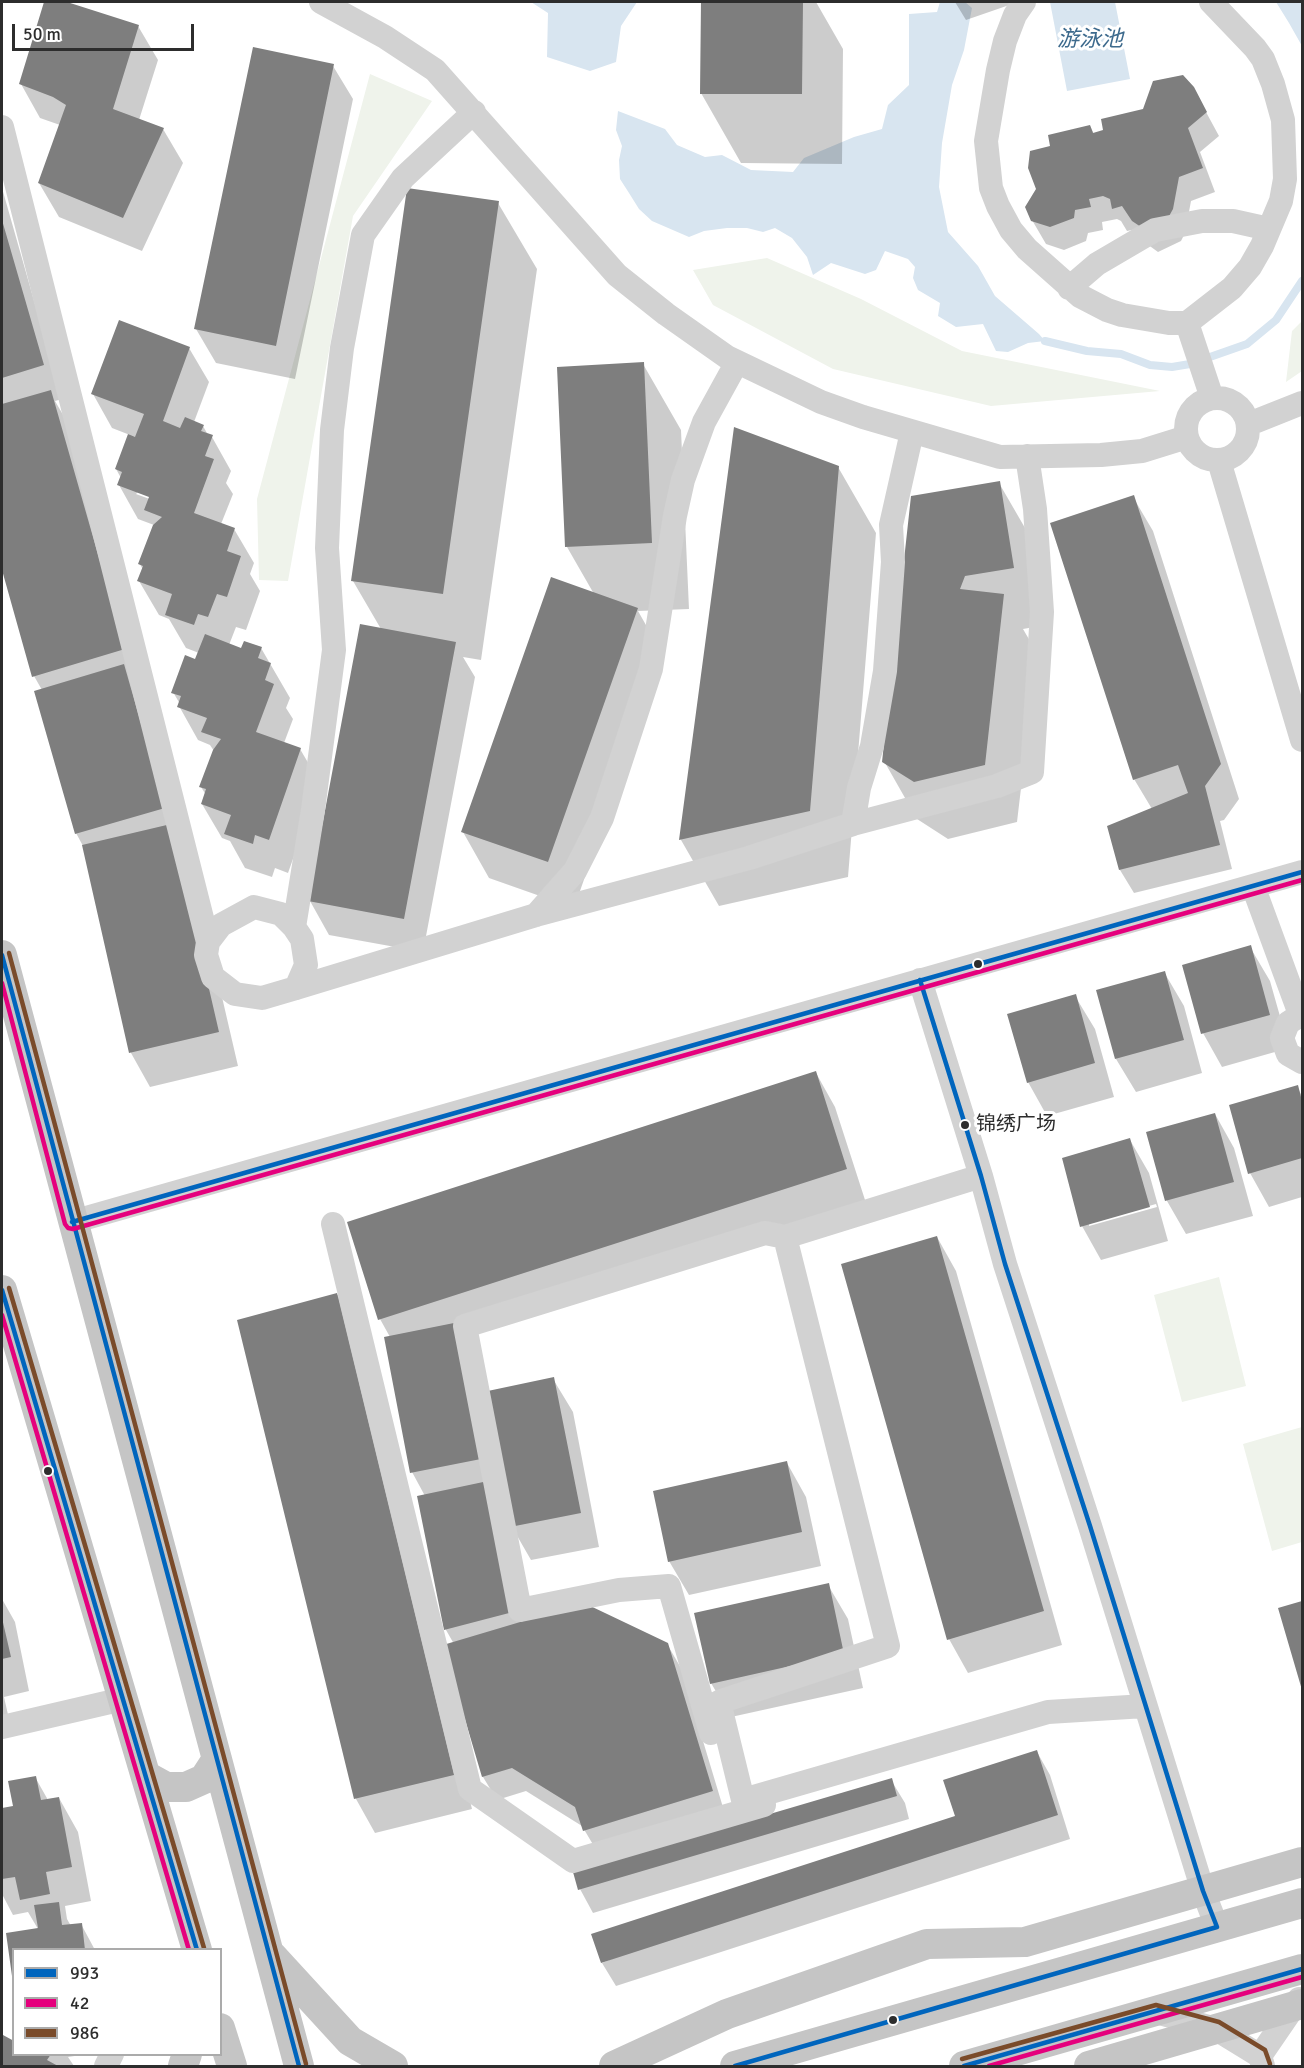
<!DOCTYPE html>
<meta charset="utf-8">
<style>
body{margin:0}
#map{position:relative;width:1304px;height:2068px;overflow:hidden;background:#fff;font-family:Signika,sans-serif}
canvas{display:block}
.frame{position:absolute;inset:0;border:3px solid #2d2d2d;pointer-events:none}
.legend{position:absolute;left:12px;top:1948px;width:210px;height:108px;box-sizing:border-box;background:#fff;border:2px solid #ababab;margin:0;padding:8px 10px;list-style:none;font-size:18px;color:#2d2d2d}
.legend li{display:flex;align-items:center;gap:12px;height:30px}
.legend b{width:30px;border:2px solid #ababab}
.scale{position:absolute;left:12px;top:24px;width:182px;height:27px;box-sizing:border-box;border:3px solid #2d2d2d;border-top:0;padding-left:8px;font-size:18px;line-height:21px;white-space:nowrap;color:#2d2d2d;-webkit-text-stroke:4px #fff;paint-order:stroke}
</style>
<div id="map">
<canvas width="1304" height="2068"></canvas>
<div class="frame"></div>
<ul class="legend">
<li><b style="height:8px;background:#0065bd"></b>993</li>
<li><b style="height:8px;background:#e5007d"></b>42</li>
<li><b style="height:8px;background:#7a4b2a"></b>986</li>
</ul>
<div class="scale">50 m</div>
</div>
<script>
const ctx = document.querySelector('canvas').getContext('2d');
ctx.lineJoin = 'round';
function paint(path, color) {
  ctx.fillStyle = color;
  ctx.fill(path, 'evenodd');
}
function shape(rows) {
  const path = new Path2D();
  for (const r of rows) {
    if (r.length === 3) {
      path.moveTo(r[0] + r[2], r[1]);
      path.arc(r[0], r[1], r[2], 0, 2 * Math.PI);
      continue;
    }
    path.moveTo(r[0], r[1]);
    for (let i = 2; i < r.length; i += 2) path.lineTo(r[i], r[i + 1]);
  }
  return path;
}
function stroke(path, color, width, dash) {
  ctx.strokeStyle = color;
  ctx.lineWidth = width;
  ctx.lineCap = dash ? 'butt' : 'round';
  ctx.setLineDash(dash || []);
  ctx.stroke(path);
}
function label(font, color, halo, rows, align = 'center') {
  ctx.font = font + ' Signika,"Noto Sans SC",sans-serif';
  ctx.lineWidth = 6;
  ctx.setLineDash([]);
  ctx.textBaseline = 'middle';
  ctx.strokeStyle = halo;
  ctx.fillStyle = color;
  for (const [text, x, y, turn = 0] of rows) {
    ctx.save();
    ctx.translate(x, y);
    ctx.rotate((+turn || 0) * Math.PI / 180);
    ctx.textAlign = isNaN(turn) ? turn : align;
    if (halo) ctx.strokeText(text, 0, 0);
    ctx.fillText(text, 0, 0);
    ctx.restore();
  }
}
paint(shape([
 [370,74,432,101,353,216,288,581,259,580,257,499],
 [767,258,861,299,962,351,1160,391,991,406,833,369,713,305,693,270],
 [1302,321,1302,371,1286,382,1292,331],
 [1219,1277,1246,1386,1182,1402,1154,1295],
 [1302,1427,1302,1542,1272,1551,1243,1444]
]), '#eff3eb');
paint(shape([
 [531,2,637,2,621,26,616,62,590,71,547,57,548,13],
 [940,2,965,2,972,8,964,50,952,85,942,143,939,187,948,232,978,266,995,296,1039,334,1045,341,1028,343,1008,352,996,351,983,324,956,327,938,316,940,303,918,290,913,278,915,267,908,259,885,251,876,270,865,274,831,263,813,275,807,257,792,238,775,228,763,232,747,228,727,228,704,231,689,237,652,221,639,209,629,193,620,179,619,160,622,146,616,130,618,111,665,129,677,145,705,157,722,155,751,170,793,172,804,158,854,137,882,129,888,105,909,85,909,14,937,12],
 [1050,2,1115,2,1130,79,1067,91],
 [1276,2,1302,2,1302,46,1289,23]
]), '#d8e5f0');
paint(shape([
 [46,2,62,2,138,26,158,60,139,120,163,129,183,163,142,251,59,217,39,183,60,125,40,118,21,84],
 [703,2,816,2,843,49,842,164,741,163,701,93],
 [955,2,1018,2,966,20],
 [333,66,353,99,295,379,216,363,196,329],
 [1193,88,1219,136,1200,152,1215,192,1191,201,1185,233,1181,241,1158,252,1147,244,1137,229,1127,231,1121,221,1117,219,1102,222,1103,230,1088,233,1086,241,1064,250,1046,244,1032,220,1037,189,1052,147,1090,126,1094,134,1105,131],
 [2,188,62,399,55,401,69,425,190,859,238,1066,150,1087,131,1053,83,846,76,833,42,690,34,676,2,564],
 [498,203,537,269,481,660,463,657,475,677,423,952,329,935,310,901,381,629,353,581],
 [189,348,209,382,194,422,203,426,208,435,212,437,231,471,226,483,233,494,221,524,234,529,254,563,250,574,260,591,246,630,236,627,229,645,242,650,261,648,290,698,286,708,293,719,284,743,300,749,320,783,288,873,275,868,272,877,245,868,230,841,222,838,202,804,206,795,201,787,214,751,210,745,198,740,179,706,180,704,173,692,196,661,199,653,186,648,169,619,159,615,139,581,143,570,140,564,154,525,138,519,119,485,121,478,116,469,130,435,112,428,93,394],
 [138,492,156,499,155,501,136,494],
 [643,364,681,430,689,609,638,611,663,655,574,908,489,878,463,832,594,594,567,547],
 [735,429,838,467,876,533,848,877,719,906,681,840],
 [999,483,1032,540,1046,625,1023,629,1037,653,1017,822,948,839,917,819,884,761],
 [1133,497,1153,531,1239,799,1224,820,1220,821,1232,869,1134,893,1120,870,1109,827,1152,809,1134,779],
 [1250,947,1270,981,1289,1048,1222,1067,1203,1033],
 [1164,972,1184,1006,1202,1073,1136,1092,1116,1059],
 [1075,996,1095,1029,1114,1097,1047,1116,1028,1082],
 [816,1073,835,1107,866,1203,459,1334,527,1622,667,1644,681,1668,725,1814,598,1853,582,1826,526,1791,497,1800,483,1777,445,1646,454,1644,446,1630,419,1497,425,1496,412,1472,390,1337,380,1319],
 [1297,1087,1302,1096,1302,1197,1269,1207,1250,1173],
 [1215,1114,1234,1148,1253,1216,1186,1234,1167,1201,1148,1133],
 [1130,1140,1149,1173,1168,1241,1101,1260,1082,1226],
 [1156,1204,1157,1207,1089,1226,1089,1223],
 [937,1237,956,1271,1062,1645,968,1673,949,1639],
 [337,1294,356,1328,472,1809,375,1833,356,1799,238,1321],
 [553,1379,573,1412,599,1547,531,1560,512,1527],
 [787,1463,806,1497,821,1566,689,1595,669,1561],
 [828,1585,848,1619,863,1688,731,1717,711,1683],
 [2,1599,15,1622,29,1691,4,1697,9,1719,2,1721],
 [1302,1603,1302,1687,1280,1609],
 [1037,1752,1050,1775,1070,1839,616,1986,602,1963,956,1817],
 [35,1777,48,1800,59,1798,78,1832,91,1901,65,1906,67,1919,71,1926,81,1924,95,1950,14,1950,14,1975,8,1934,38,1929,28,1912,13,1915,2,1894,2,1809,14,1807],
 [891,1780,905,1803,909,1819,593,1913,580,1889],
 [4,2037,14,2054,88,2054,68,2057,74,2066,2,2066,2,2041]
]), '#0003');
stroke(shape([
 [1045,341,1087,351,1121,354,1150,365,1172,367,1190,364,1247,344,1276,320,1302,281]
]), '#d8e5f0', 8);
paint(shape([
 [44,2,67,2,139,25,113,109,164,128,123,218,38,183,66,105,53,97,19,84],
 [701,2,803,2,802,94,700,94],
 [253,47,334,64,276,346,194,329],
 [1183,75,1194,87,1207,112,1188,128,1203,168,1179,177,1173,209,1168,218,1144,229,1132,221,1122,206,1112,209,1110,199,1103,196,1089,199,1091,207,1075,210,1074,218,1050,227,1031,221,1025,207,1036,189,1028,168,1030,151,1050,146,1048,135,1090,125,1093,133,1103,130,1101,119,1143,109,1153,81],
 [407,188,499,201,443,594,351,581],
 [2,220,44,365,2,378],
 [119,320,190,347,163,421,180,428,185,417,204,425,201,431,213,435,205,456,214,459,194,513,235,528,227,551,241,556,227,597,217,594,208,617,198,614,194,625,165,615,172,594,137,581,143,566,138,564,153,525,162,517,144,510,149,497,117,485,122,472,115,469,128,434,135,437,144,414,91,394],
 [644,362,652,543,565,547,557,367],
 [51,390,125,649,32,677,2,570,2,404],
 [734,427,839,466,810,811,679,840],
 [1000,481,1014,568,965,576,960,589,1004,594,985,765,914,782,882,762,911,496],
 [1134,495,1221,764,1205,786,1220,845,1119,870,1107,826,1188,793,1178,765,1133,780,1050,523],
 [551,577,638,608,548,862,461,832],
 [360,624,456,642,404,919,308,901],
 [205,634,241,648,244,641,262,647,258,658,271,663,265,680,274,684,256,732,301,748,269,840,255,835,253,844,224,834,231,815,201,804,206,789,199,787,213,750,221,739,201,732,207,718,177,707,181,696,171,693,185,655,195,659],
 [124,664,165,808,75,834,34,691],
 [171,824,219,1032,129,1053,82,845],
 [1251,945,1270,1015,1201,1034,1182,965],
 [1165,971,1184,1040,1115,1059,1096,990],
 [1076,994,1095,1063,1027,1083,1007,1014],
 [816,1071,847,1169,378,1320,347,1222],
 [1298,1085,1302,1101,1302,1158,1248,1174,1229,1105],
 [1215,1113,1234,1182,1165,1201,1146,1132],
 [1130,1138,1150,1207,1080,1227,1062,1158],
 [937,1236,1044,1611,947,1640,841,1264],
 [337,1293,454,1775,354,1799,237,1320],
 [454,1323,481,1459,410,1473,384,1337],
 [554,1377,581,1513,510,1527,483,1392],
 [787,1461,802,1532,668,1562,653,1491],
 [488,1481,513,1612,444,1630,417,1496],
 [829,1583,844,1654,710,1684,694,1613],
 [1302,1601,1302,1690,1278,1608],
 [584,1603,668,1643,713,1791,583,1831,575,1807,512,1768,482,1777,443,1645],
 [2,1618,11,1657,2,1659],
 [1037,1750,1058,1815,601,1963,591,1934,955,1816,943,1780],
 [36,1776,41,1800,59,1797,72,1867,46,1872,50,1894,20,1900,15,1877,2,1879,2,1808,13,1806,8,1781],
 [892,1778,897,1796,578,1890,573,1872],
 [59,1902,62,1925,82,1923,85,1950,14,1950,12,1976,6,1933,38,1928,34,1905],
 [3,2035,14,2041,14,2054,51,2054,47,2060,58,2066,2,2066,2,2038]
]), '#7e7e7e');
stroke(shape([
 [321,2,385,37,435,70,617,275,666,314,727,357,821,402,863,417,1000,457,1101,455,1142,451,1187,437],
 [1024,2,1015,15,1005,41,998,70,986,141,991,188,998,206,1011,230,1027,249,1080,296,1107,310,1122,315,1169,323,1187,323,1232,288,1250,267,1262,246,1281,201,1285,179,1283,120,1273,84,1263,59,1255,48,1211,2],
 [2,127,208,942],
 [1069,288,1097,264,1155,230,1202,221,1233,221,1269,229],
 [1187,323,1212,398],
 [1217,429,31],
 [1249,424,1302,403],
 [1219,461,1302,740],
 [853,824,859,788,872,746,885,671,893,562,891,525,912,432],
 [1253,886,1300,1014],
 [536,915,575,871,602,818,651,669,675,516,683,480,704,422,737,362],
 [294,927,313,810,334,650,327,548,332,430,342,348,363,235,403,178,474,112],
 [920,980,981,1176,1005,1264,1090,1526,1203,1891,1217,1927],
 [296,988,306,965,302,939,294,927,281,914,254,907,221,925,208,942,206,955,213,977,235,994,262,998,296,988,536,915,749,858,853,824,997,786,1032,772,1042,612,1035,509,1027,456],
 [1302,1014,1288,1023,1282,1038,1288,1054,1302,1062],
 [981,1176,785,1237,888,1646,719,1702,743,1800,1048,1712,1145,1706],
 [72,1222,1302,872],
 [333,1224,470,1789,573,1861,764,1805],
 [2,1727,123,1699],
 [711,1733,669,1586,619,1590,520,1610,465,1326,765,1233,785,1237],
 [1156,2012,1216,2029,1260,2056,1263,2066],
 [1260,2056,1299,1999],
 [106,2066,112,2054]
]), '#d2d2d2', 24);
stroke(shape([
 [2,955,299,2066],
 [2,1290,197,1950],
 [146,1776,166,1787,186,1787,204,1779,217,1759],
 [272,1956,350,2041,393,2066],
 [220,2028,232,2066],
 [183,2066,187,2054],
 [614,2066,727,2014,927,1944,1025,1942,1302,1862],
 [735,2066,1302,1903],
 [964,2066,1302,1969],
 [1089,2066,1302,2004]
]), '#c5c5c5', 30);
stroke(shape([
 [2,955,299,2066],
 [72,1222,1302,872],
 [2,1290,197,1950],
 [735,2066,1217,1927,1203,1891,1090,1526,1005,1264,981,1176,920,980],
 [964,2066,1302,1969]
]), '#0065bd', 4.5);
stroke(shape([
 [2,983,65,1224,68,1228,73,1229,1302,880],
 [2,1315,189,1950],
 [989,2066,1302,1977]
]), '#e5007d', 4.5);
stroke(shape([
 [9,953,306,2064],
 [9,1288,204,1948],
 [962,2059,1156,2005,1219,2022,1265,2050,1270,2064]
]), '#7a4b2a', 4.5);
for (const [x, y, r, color] of [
 [978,964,5,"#2d2d2d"],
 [965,1125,5,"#2d2d2d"],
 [48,1471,5,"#2d2d2d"],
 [893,2020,5,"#2d2d2d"]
]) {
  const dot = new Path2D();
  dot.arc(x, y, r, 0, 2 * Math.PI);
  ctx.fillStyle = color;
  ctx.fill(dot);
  stroke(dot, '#fff', 2);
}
label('20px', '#2d2d2d', '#fff', [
 ["锦绣广场",976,1125]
], 'left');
label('italic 22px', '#3d6a8d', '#fff', [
 ["游泳池",1090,40]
]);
</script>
